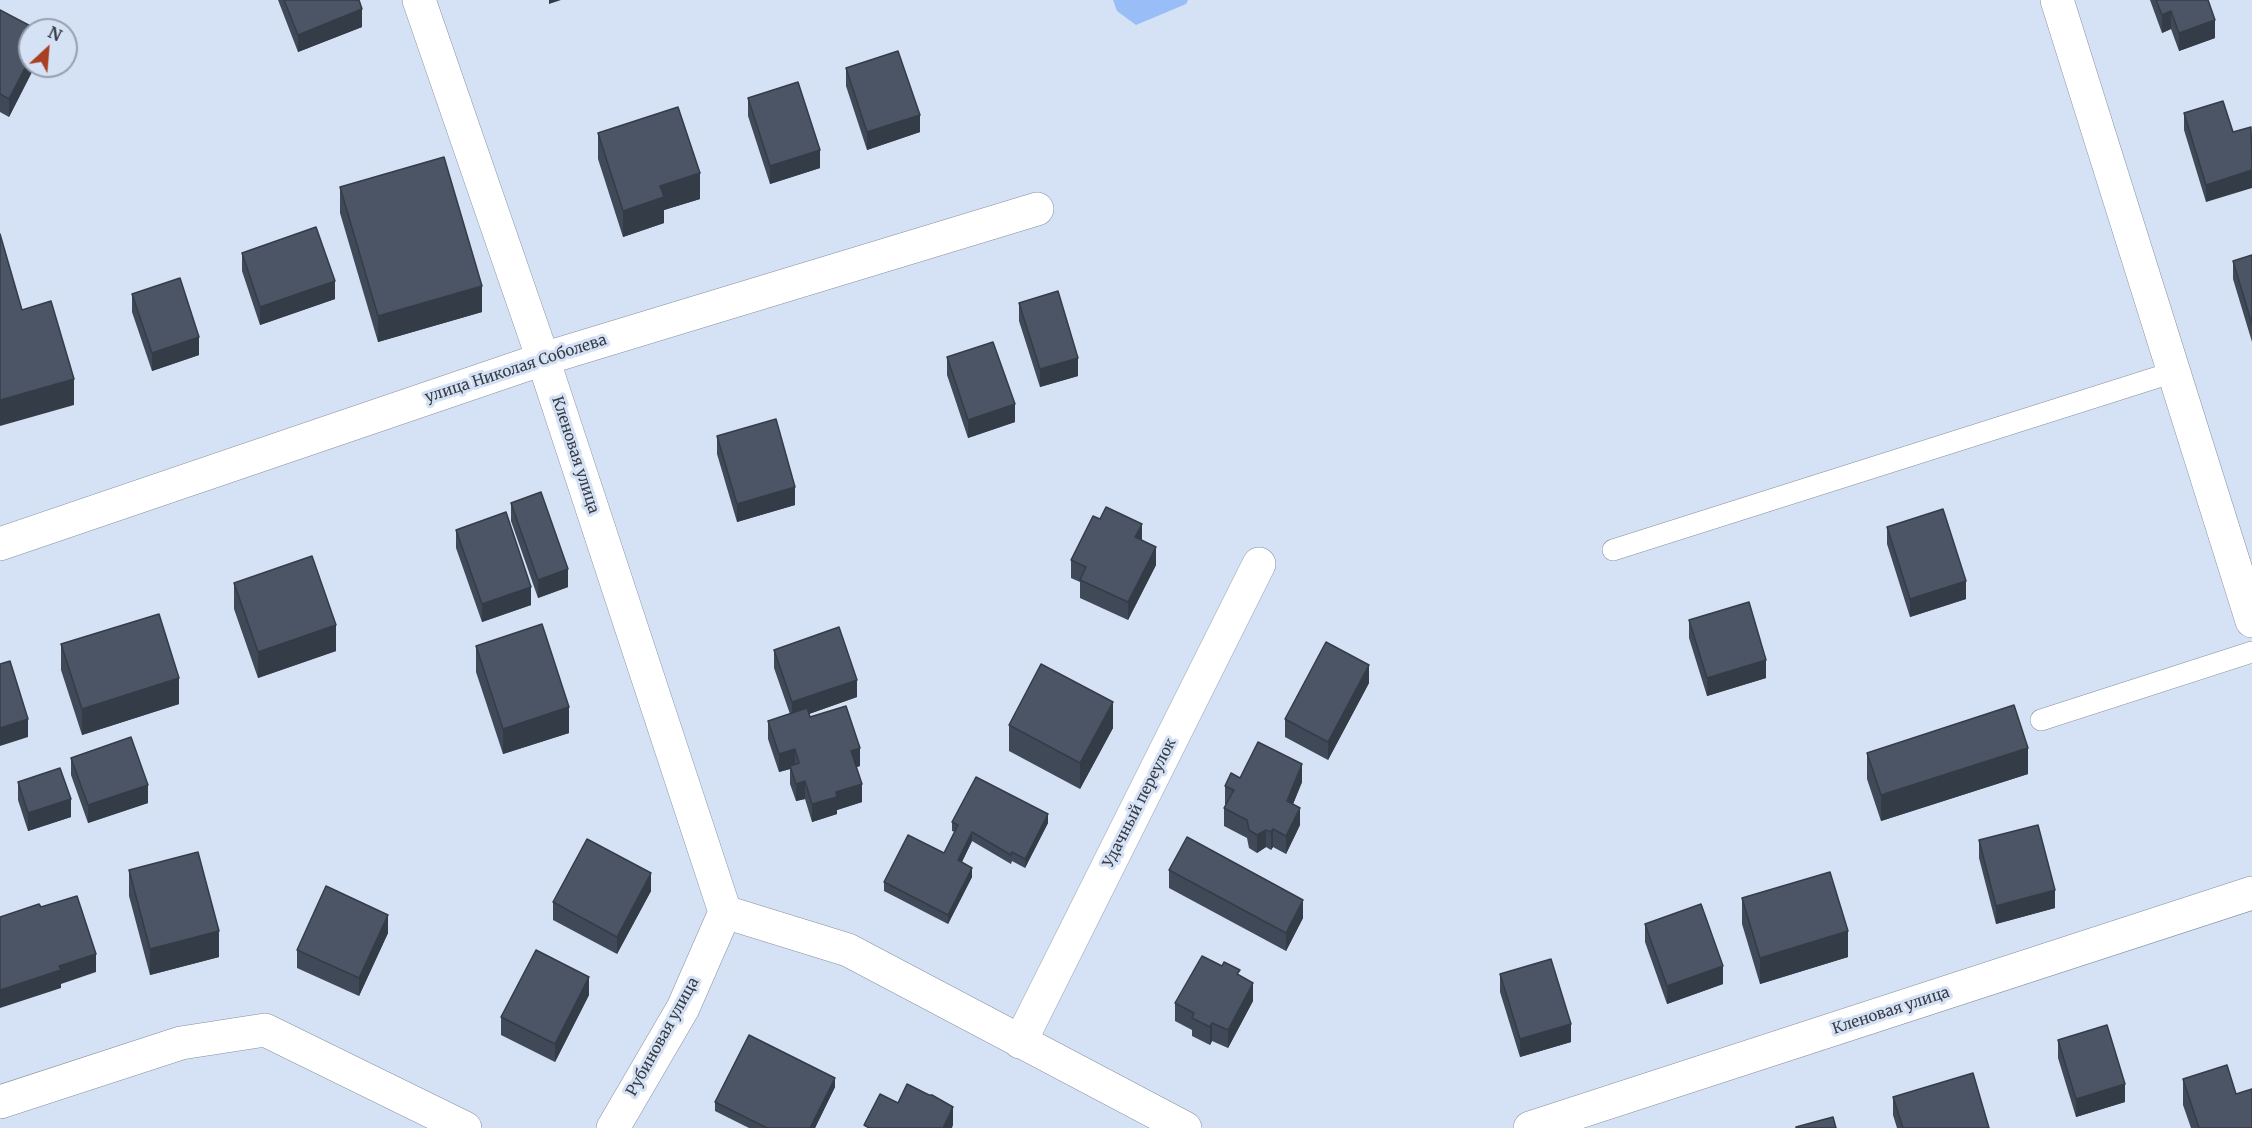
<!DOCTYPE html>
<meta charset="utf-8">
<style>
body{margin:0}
#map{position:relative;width:2252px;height:1128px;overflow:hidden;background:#d5e1f4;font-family:Merriweather,serif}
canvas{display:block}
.north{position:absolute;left:18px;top:18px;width:60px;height:60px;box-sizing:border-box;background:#d5e1f4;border:2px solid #969fae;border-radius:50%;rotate:26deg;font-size:16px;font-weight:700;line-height:24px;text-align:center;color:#373c44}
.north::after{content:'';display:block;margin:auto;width:21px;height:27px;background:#a94023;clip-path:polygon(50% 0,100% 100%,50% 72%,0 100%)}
</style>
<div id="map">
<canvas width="2252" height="1128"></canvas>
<div class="north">N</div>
</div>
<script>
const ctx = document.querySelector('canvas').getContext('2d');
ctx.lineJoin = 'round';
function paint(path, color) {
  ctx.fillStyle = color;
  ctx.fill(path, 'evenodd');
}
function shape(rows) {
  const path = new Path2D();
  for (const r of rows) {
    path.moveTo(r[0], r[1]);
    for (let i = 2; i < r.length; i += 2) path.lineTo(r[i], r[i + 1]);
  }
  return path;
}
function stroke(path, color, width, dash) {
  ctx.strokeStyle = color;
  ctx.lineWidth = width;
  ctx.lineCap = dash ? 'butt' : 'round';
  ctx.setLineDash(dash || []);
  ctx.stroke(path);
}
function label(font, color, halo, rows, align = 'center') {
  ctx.font = font + ' Merriweather,serif';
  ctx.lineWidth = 6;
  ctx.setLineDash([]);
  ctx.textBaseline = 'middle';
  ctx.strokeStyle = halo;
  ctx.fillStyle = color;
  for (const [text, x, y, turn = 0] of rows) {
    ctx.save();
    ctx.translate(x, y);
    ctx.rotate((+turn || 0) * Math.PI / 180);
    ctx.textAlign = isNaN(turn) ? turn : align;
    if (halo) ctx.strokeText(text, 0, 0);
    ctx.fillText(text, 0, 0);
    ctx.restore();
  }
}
paint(shape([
 [1113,0,1188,0,1186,4,1136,25,1117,11]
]), '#98bdf7');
const service = shape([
 [1613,550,2174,372],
 [2041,720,2252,652]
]);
const minor = shape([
 [419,0,543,359,725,912],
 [2057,0,2252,621],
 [0,544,543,359,1037,209],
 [725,912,848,950,1185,1128],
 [1020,1042,1259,564],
 [0,1102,181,1043,265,1030,465,1128],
 [613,1128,683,1008,725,912],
 [1530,1128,2252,893]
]);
stroke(service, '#8590a1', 22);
stroke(minor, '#8590a1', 34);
stroke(service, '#fff', 21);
stroke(minor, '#fff', 33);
paint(shape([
 [278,0,359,0,362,27,298,52],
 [2150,0,2208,0,2215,38,2179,51,2171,29,2162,33],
 [0,10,30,66,35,66,9,117,0,112],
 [846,68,920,132,867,150,846,86],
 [748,98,820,168,770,184,748,116],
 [2184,113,2233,132,2206,202,2184,130],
 [598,133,700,199,664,210,664,223,623,237,598,159],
 [340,187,482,312,378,342,340,213],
 [242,253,335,299,260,325,242,271],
 [2252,255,2252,342,2233,279,2233,261],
 [132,294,199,355,152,371,132,312],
 [1019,303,1078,376,1040,387,1019,321],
 [947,357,1015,422,968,438,947,375],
 [717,436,795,505,737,522,717,454],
 [511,503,568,587,538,598,511,521],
 [1887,527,1966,599,1910,617,1887,544],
 [456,530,531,605,482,622,456,548],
 [1142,540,1156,565,1128,620,1080,598,1080,582,1071,578,1071,560],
 [234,583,336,651,258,678,234,609],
 [1689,620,1766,678,1707,696,1689,638],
 [61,644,179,704,82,735,61,670],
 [476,646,569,733,503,754,476,672],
 [774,650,857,697,809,714,810,717,860,766,856,767,862,802,837,810,837,814,812,822,805,799,796,801,790,784,790,769,779,772,768,739,768,721,790,714,774,668],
 [1369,683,1328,760,1285,737,1285,719],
 [1009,725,1113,728,1080,789,1009,751],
 [1867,753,2028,774,1881,821,1867,779],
 [71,758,148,803,88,823,71,775],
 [1240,778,1302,782,1293,804,1300,825,1286,854,1273,847,1271,850,1266,847,1257,853,1249,848,1247,838,1224,826,1224,808,1226,804,1225,804,1225,786],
 [18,782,71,817,28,831,18,800],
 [952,822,1048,823,1025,868,1012,861,1011,864,972,841,962,862,972,877,948,924,884,891,884,882,944,853,955,832,952,831],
 [1979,840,2055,908,1996,924,1979,858],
 [129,870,219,957,150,975,129,896],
 [1169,870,1303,918,1286,951,1169,888],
 [651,891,617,954,553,920,553,902],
 [1742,898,1848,957,1760,984,1742,924],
 [1645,924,1723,984,1667,1004,1645,942],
 [388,933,359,996,297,968,297,950],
 [1500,974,1571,1042,1520,1057,1500,992],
 [1240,976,1253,1001,1228,1048,1212,1041,1210,1045,1192,1036,1192,1030,1175,1021,1175,1003],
 [589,995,555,1062,501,1035,501,1017],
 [2058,1040,2125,1102,2076,1117,2058,1058],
 [2183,1079,2236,1094,2252,1128,2191,1128,2183,1105],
 [835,1087,815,1128,749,1128,715,1111,715,1102],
 [1893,1097,1989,1128,1897,1128,1893,1115]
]), '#404957');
paint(shape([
 [549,0,561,0,549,4],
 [362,9,362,27,298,52,298,35],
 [2171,11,2171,29,2162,33,2162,15],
 [2215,20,2215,38,2179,51,2179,33],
 [30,58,30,66,35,66,9,117,9,99],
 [920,115,920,132,867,150,867,132],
 [820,150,820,168,770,184,770,166],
 [2252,170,2252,188,2206,202,2206,185],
 [700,173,700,199,664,210,664,223,623,237,623,211,660,186],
 [335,281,335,299,260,325,260,307],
 [482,286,482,312,378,342,378,316],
 [199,337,199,355,152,371,152,353],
 [1078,358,1078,376,1040,387,1040,369],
 [74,379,74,405,0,426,0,400],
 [1015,404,1015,422,968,438,968,420],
 [795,487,795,505,737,522,737,504],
 [1142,524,1142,542,1135,537],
 [1156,547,1156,565,1128,620,1128,602],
 [568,569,568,587,538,598,538,580],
 [1966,581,1966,599,1910,617,1910,599],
 [531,587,531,605,482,622,482,604],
 [336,625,336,651,258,678,258,652],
 [1766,660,1766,678,1707,696,1707,678],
 [1369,665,1369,683,1328,760,1328,742],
 [179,678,179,704,82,735,82,709],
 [857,680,857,697,792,720,792,702],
 [1113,702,1113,728,1080,789,1080,763],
 [569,707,569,733,503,754,503,729],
 [28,719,28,737,0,746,0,728],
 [860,748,860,766,851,769,851,751],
 [2028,748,2028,774,1881,821,1881,795],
 [795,749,795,767,790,766,790,769,779,772,779,754],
 [1302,764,1302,782,1287,819,1287,801],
 [805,781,805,799,796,801,796,784],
 [862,784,862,802,837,810,837,814,812,822,812,804,836,792],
 [148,785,148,803,88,823,88,805],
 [71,799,71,817,28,831,28,813],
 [1300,808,1300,825,1286,854,1286,836],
 [1048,814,1048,823,1025,868,1025,859],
 [1273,829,1273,847,1271,850,1271,832],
 [1266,830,1266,847,1257,853,1257,835],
 [972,832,972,841,958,870,958,860],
 [972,868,972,877,948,924,948,915],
 [651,873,651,891,617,954,617,937],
 [2055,890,2055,908,1996,924,1996,906],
 [1303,900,1303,918,1286,951,1286,933],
 [388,915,388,933,359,996,359,978],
 [219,931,219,957,150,975,150,949],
 [1848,931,1848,957,1760,984,1760,958],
 [96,954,96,972,61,984,61,988,0,1008,0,990,59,966],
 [1723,966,1723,984,1667,1004,1667,986],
 [589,977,589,995,555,1062,555,1044],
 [1253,983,1253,1001,1228,1048,1228,1030],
 [1212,1023,1212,1041,1210,1045,1210,1027],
 [1571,1024,1571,1042,1520,1057,1520,1039],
 [835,1078,835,1087,815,1128,810,1128],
 [2125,1084,2125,1102,2076,1117,2076,1099],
 [953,1107,953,1125,952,1128,943,1128]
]), '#343c47');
const building = shape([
 [284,0,359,0,362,9,298,35,284,0],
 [2156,0,2208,0,2215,20,2179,33,2171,11,2162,15,2156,0],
 [0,10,38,30,30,30,30,58,9,99,0,94,0,10],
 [898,51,920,115,867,132,846,68,898,51],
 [798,82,820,150,770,166,748,98,798,82],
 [2223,101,2233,132,2251,127,2252,170,2206,185,2184,113,2223,101],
 [678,107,700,173,660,186,664,197,623,211,598,133,678,107],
 [444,157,482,286,378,316,340,187,444,157],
 [316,227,335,281,260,307,242,253,316,227],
 [0,234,22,310,51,301,74,379,0,400,0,234],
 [2252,255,2252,324,2233,261,2252,255],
 [180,278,199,337,152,353,132,294,180,278],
 [1058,291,1078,358,1040,369,1019,303,1058,291],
 [993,342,1015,404,968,420,947,357,993,342],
 [776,419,795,487,737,504,717,436,776,419],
 [541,492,568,569,538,580,511,503,541,492],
 [1106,507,1142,524,1135,537,1156,547,1128,602,1080,580,1086,567,1071,560,1093,516,1100,519,1106,507],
 [1943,509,1966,581,1910,599,1887,527,1943,509],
 [506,512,531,587,482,604,456,530,506,512],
 [312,556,336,625,258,652,234,583,312,556],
 [1749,602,1766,660,1707,678,1689,620,1749,602],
 [159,614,179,678,82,709,61,644,159,614],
 [542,624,569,707,503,729,476,646,542,624],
 [839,627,857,680,792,702,774,650,839,627],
 [1326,642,1369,665,1328,742,1285,719,1326,642],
 [10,661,28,719,0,728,0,664,10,661],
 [1041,664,1113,702,1080,763,1009,725,1041,664],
 [2014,705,2028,748,1881,795,1867,753,2014,705],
 [846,706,860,748,851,751,862,784,836,792,837,797,812,804,805,781,796,784,790,766,799,763,795,749,779,754,768,721,807,708,810,717,846,706],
 [131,737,148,785,88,805,71,758,131,737],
 [1258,742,1302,764,1287,801,1300,808,1286,836,1273,829,1271,832,1266,830,1257,835,1249,830,1247,820,1224,808,1234,790,1225,786,1231,773,1240,778,1258,742],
 [60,768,71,799,28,813,18,782,60,768],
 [976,777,1048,814,1025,859,1012,852,1011,855,972,832,958,860,972,868,948,915,884,882,908,835,944,853,958,825,952,822,976,777],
 [2038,825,2055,890,1996,906,1979,840,2038,825],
 [1187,837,1303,900,1286,933,1169,870,1187,837],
 [587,839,651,873,617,937,553,902,587,839],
 [198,852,219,931,150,949,129,870,198,852],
 [1830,872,1848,931,1760,958,1742,898,1830,872],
 [326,886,388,915,359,978,297,950,326,886],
 [77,896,96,954,59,966,61,970,0,990,0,917,39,904,41,907,77,896],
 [1701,904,1723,966,1667,986,1645,924,1701,904],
 [536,950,589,977,555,1044,501,1017,536,950],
 [1202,956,1222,966,1224,962,1240,970,1237,974,1253,983,1228,1030,1212,1023,1210,1027,1192,1018,1194,1013,1175,1003,1202,956],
 [1551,959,1571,1024,1520,1039,1500,974,1551,959],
 [2107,1025,2125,1084,2076,1099,2058,1040,2107,1025],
 [749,1035,835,1078,810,1128,767,1128,715,1102,749,1035],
 [2227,1065,2236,1094,2252,1089,2252,1128,2199,1128,2183,1079,2227,1065],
 [1973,1073,1989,1128,1903,1128,1893,1097,1973,1073],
 [907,1084,929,1095,932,1095,953,1107,943,1128,869,1128,864,1125,880,1094,898,1103,907,1084],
 [1833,1117,1836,1128,1796,1128,1796,1127,1833,1117]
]);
paint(building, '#4b5565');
stroke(building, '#343c47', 1.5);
label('15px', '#373c44', '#d5e1f4', [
 ["улица Николая Соболева",516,369,-18],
 ["Кленовая улица",575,455,72],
 ["Удачный переулок",1140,803,-63],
 ["Кленовая улица",1891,1011,-18],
 ["Рубиновая улица",663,1037,-61]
]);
</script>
